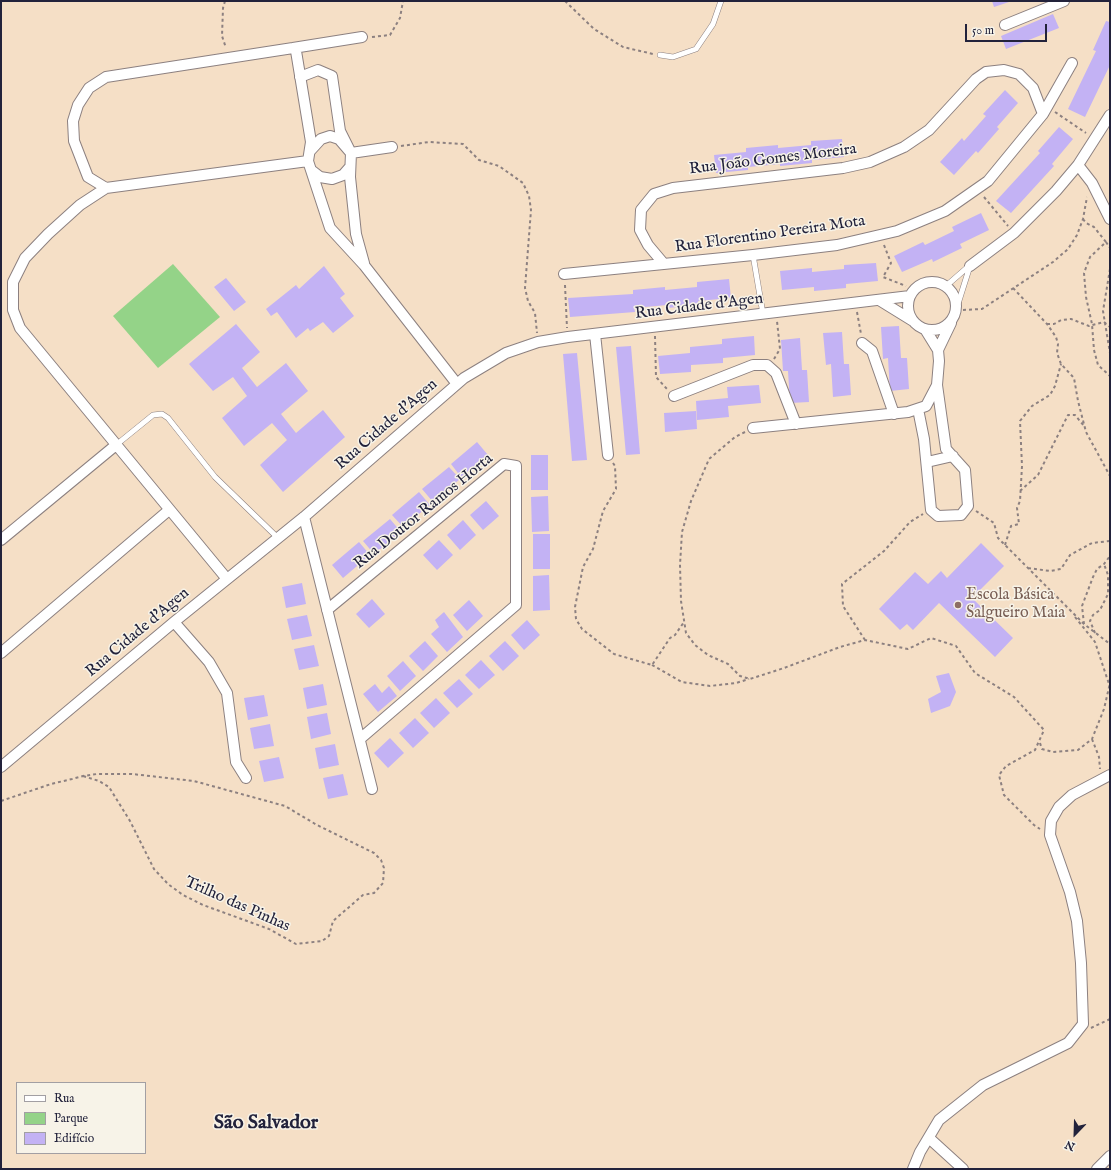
<!DOCTYPE html>
<meta charset="utf-8">
<style>
body{margin:0}
#map{position:relative;width:1111px;height:1170px;overflow:hidden;background:#f5dfc6;font-family:"IM FELL English",serif}
canvas{display:block}
.frame{position:absolute;inset:0;border:2px solid #22223b;pointer-events:none}
.legend{position:absolute;left:16px;top:1082px;width:130px;height:72px;box-sizing:border-box;background:#f7f3e8;border:1px solid #a29fa3;margin:0;padding:5px 7px;list-style:none;font-size:12px;color:#22223b}
.legend li{display:flex;align-items:center;gap:8px;height:20px}
.legend b{width:20px;border:1px solid #a29fa3}
.north{position:absolute;left:1055px;top:1114px;width:40px;height:40px;-webkit-text-stroke:3px #f7f3e8;paint-order:stroke;rotate:203deg;font-size:11px;font-weight:700;line-height:16px;text-align:center;color:#22223b}
.north::after{content:'';display:block;margin:auto;width:14px;height:18px;background:#22223b;clip-path:polygon(50% 0,100% 100%,50% 72%,0 100%)}
.scale{position:absolute;left:965px;top:24px;width:82px;height:18px;box-sizing:border-box;border:2px solid #22223b;border-top:0;padding-left:5px;font-size:12px;line-height:14px;white-space:nowrap;color:#22223b;-webkit-text-stroke:3px #f7f3e8;paint-order:stroke}
</style>
<div id="map">
<canvas width="1111" height="1170"></canvas>
<div class="frame"></div>
<ul class="legend">
<li><b style="height:5px;background:#fff"></b>Rua</li>
<li><b style="height:11px;background:#94d388"></b>Parque</li>
<li><b style="height:11px;background:#c3b2f4"></b>Edifício</li>
</ul>
<div class="north">N</div>
<div class="scale">50 m</div>
</div>
<script>
const ctx = document.querySelector('canvas').getContext('2d');
ctx.lineJoin = 'round';
function paint(path, color) {
  ctx.fillStyle = color;
  ctx.fill(path, 'evenodd');
}
function shape(rows) {
  const path = new Path2D();
  for (const r of rows) {
    if (r.length === 3) {
      path.moveTo(r[0] + r[2], r[1]);
      path.arc(r[0], r[1], r[2], 0, 2 * Math.PI);
      continue;
    }
    path.moveTo(r[0], r[1]);
    for (let i = 2; i < r.length; i += 2) path.lineTo(r[i], r[i + 1]);
  }
  return path;
}
function stroke(path, color, width, dash) {
  ctx.strokeStyle = color;
  ctx.lineWidth = width;
  ctx.lineCap = dash ? 'butt' : 'round';
  ctx.setLineDash(dash || []);
  ctx.stroke(path);
}
function label(font, color, halo, rows, align = 'center') {
  ctx.font = font + ' "IM FELL English",serif';
  ctx.lineWidth = 3;
  ctx.setLineDash([]);
  ctx.textBaseline = 'middle';
  ctx.strokeStyle = halo;
  ctx.fillStyle = color;
  for (const [text, x, y, turn = 0] of rows) {
    ctx.save();
    ctx.translate(x, y);
    ctx.rotate((+turn || 0) * Math.PI / 180);
    ctx.textAlign = isNaN(turn) ? turn : align;
    if (halo) ctx.strokeText(text, 0, 0);
    ctx.fillText(text, 0, 0);
    ctx.restore();
  }
}
paint(shape([
 [173,264,220,317,158,368,113,316]
]), '#94d388');
paint(shape([
 [992,1,1012,1,994,7],
 [1053,14,1059,28,1006,49,1001,36],
 [1106,21,1110,22,1110,65,1085,117,1068,109,1096,51,1093,50],
 [1005,90,1018,103,997,127,999,129,978,153,976,151,954,175,940,162,962,138,964,141,986,116,983,114],
 [1059,127,1073,139,1052,164,1054,166,1011,213,996,201,1040,153,1038,151],
 [842,139,844,157,812,160,812,163,780,166,780,164,748,167,748,170,716,173,714,155,746,152,746,148,778,145,778,148,811,145,811,141],
 [981,213,989,230,960,244,962,248,933,262,932,259,902,272,894,256,923,242,925,245,954,231,952,227],
 [876,263,878,281,846,284,846,288,814,291,814,287,782,290,780,271,812,268,812,272,844,269,844,265],
 [324,266,345,294,340,298,354,316,333,333,323,322,310,331,308,328,296,338,277,312,271,316,266,309,296,285,299,289],
 [226,278,246,302,234,311,214,287],
 [729,279,731,298,698,301,699,305,667,308,667,305,634,308,635,312,570,317,568,298,633,294,633,290,665,287,665,290,697,287,697,282],
 [236,324,260,352,242,368,257,387,286,363,308,391,281,414,296,433,323,410,345,437,283,492,260,465,287,440,272,423,244,446,222,418,247,396,233,377,213,391,189,364],
 [899,326,901,358,907,358,909,389,890,391,888,358,883,359,881,327],
 [842,332,844,364,849,364,851,395,833,397,831,364,826,365,823,333],
 [754,336,755,355,723,358,723,363,691,365,691,372,660,374,658,356,690,353,690,347,722,344,722,339],
 [800,338,802,370,807,370,809,402,790,403,788,371,783,371,781,340],
 [631,346,640,454,626,455,616,347],
 [577,353,587,460,572,461,563,354],
 [759,385,761,403,728,406,729,417,697,420,696,401,728,398,727,387],
 [696,411,697,429,665,432,664,413],
 [477,442,488,455,461,477,451,464],
 [531,455,548,455,548,490,531,490],
 [449,467,460,479,433,502,422,489],
 [419,492,430,505,403,527,392,515],
 [548,496,549,531,532,532,531,497],
 [486,501,499,516,483,530,470,515],
 [390,519,401,532,374,554,363,541],
 [463,520,476,535,460,550,447,535],
 [533,534,550,534,550,569,533,569],
 [439,540,453,555,437,570,423,555],
 [359,542,370,555,343,578,332,565],
 [981,543,1004,566,972,598,1013,638,995,657,939,603,913,630,907,624,900,630,879,609,915,572,928,584,941,571,947,578],
 [549,575,550,610,533,611,533,576],
 [302,583,306,604,286,608,282,587],
 [372,599,385,614,369,628,356,614],
 [469,600,483,616,467,631,453,615],
 [444,612,463,637,447,652,431,634,439,627,435,620],
 [307,615,312,636,292,640,287,619],
 [527,620,540,635,524,650,511,635],
 [425,641,438,656,423,671,409,656],
 [505,641,519,656,503,671,489,656],
 [314,645,319,666,299,670,294,649],
 [481,660,495,675,479,689,465,675],
 [403,661,416,676,400,691,387,676],
 [949,673,956,692,950,706,931,713,928,699,941,692,936,676],
 [459,679,473,694,457,708,443,693],
 [323,684,327,705,307,709,303,688],
 [375,684,382,693,389,686,397,696,378,712,363,694],
 [264,695,268,716,248,720,244,698],
 [436,698,450,713,434,728,420,713],
 [327,713,331,734,311,739,307,717],
 [415,718,429,733,413,748,399,733],
 [270,724,274,746,254,749,250,728],
 [390,738,404,753,388,768,374,753],
 [335,744,339,765,319,769,315,748],
 [279,757,284,778,264,782,259,761],
 [343,774,348,795,328,799,323,778]
]), '#c3b2f4');
const lane = shape([
 [660,55,673,57,696,49,713,24,721,1],
 [753,255,763,314],
 [946,286,969,266],
 [957,307,970,266],
 [116,445,153,415,162,414,168,418,215,477,278,538]
]);
const street = shape([
 [1005,25,1064,1],
 [293,48,362,37],
 [300,77,318,70,332,76,340,131,351,153,350,177,356,234,364,263],
 [310,151,321,139,330,136,339,139,351,153,392,147],
 [308,161,330,228,364,265,457,384],
 [1078,165,1092,183,1110,219],
 [311,170,320,177,332,179,343,175,350,167],
 [106,188,88,177,74,141,73,121,78,105,89,88,106,77,293,48,296,51,311,142,308,161,106,188,80,205,48,234,25,258,13,282,13,310,20,328,227,579],
 [664,264,648,245,640,230,641,210,654,194,673,188,843,168,870,162,904,147,929,130,976,79,986,72,1004,70,1019,74,1033,88,1043,114],
 [970,266,1014,233,1056,191,1078,165,1110,115],
 [564,274,753,255,837,245,897,231,945,211,988,181,1043,114,1072,63],
 [932,306,24],
 [879,300,913,321],
 [595,334,608,455],
 [862,343,872,351,894,414],
 [938,350,951,323],
 [674,396,753,365,767,365,776,373,796,424],
 [918,409,924,439,931,510,938,516,961,515,968,506,965,470,946,449,937,385],
 [753,428,908,412,926,406,937,385,939,361,938,350,925,329],
 [927,462,953,456],
 [304,517,372,789],
 [1,540,116,445],
 [327,610,504,464,516,466,516,605,360,739],
 [174,622,209,662,227,693,236,762,246,778],
 [1,653,169,510],
 [1,767,174,622,304,517,464,378,506,353,538,342,568,337,910,296],
 [929,1138,963,1169],
 [913,1169,920,1152,939,1120,983,1085,1068,1043,1083,1024,1081,963,1077,921,1070,892,1050,835,1051,821,1059,807,1072,795,1110,775],
 [1097,1169,1110,1156]
]);
stroke(lane, '#8c8080', 6);
stroke(street, '#8c8080', 12);
stroke(shape([
 [225,1,223,8,222,36,226,48],
 [565,1,594,29,623,47,653,54],
 [372,37,390,35,400,18,403,1],
 [1055,112,1086,133],
 [401,146,429,142,463,144,479,160,499,166,523,183,529,196,531,210,525,288,528,301,535,313,537,333],
 [984,197,1008,226],
 [1083,219,1086,223,1094,227,1106,242,1090,257,1084,273,1086,297,1092,324,1094,350,1098,365,1110,376],
 [1106,242,1110,248],
 [884,245,891,263,883,277,906,286],
 [1110,269,1103,311,1110,353],
 [565,285,567,328],
 [1013,288,1047,324,1056,337,1058,344,1057,353,1061,364,1074,378,1078,401,1086,432,1110,476],
 [963,310,982,309,1053,262,1068,249,1077,235,1083,219,1087,197],
 [857,312,861,334],
 [1047,324,1054,324,1061,320,1071,319,1089,326,1104,322,1110,327],
 [655,336,656,377,667,389],
 [774,359,780,349,777,321],
 [745,432,735,437,709,459,691,501,682,532,680,565,681,601,686,633,695,645,708,655,728,664,740,676,750,679,784,668,840,647,865,640,908,649,931,638,956,646,975,673,1014,697,1044,730,1035,750,1006,766,999,775,1004,795,1034,825,1040,829],
 [613,463,615,466,616,489,603,511,593,549,583,567,575,607,576,619,582,629,614,654,652,665,670,638,675,635,684,622],
 [1020,491,1038,475,1068,415,1075,415,1084,426],
 [976,511,994,523,998,538,1084,624,1110,644],
 [1005,545,1011,526,1019,524,1017,508,1020,501,1022,466,1020,421,1032,406,1050,395,1055,386,1061,364],
 [1028,568,1050,571,1061,569,1070,555,1092,543,1110,541],
 [1075,617,1095,642,1109,684],
 [1084,624,1082,606,1093,577,1097,569,1104,564,1110,556],
 [1095,633,1090,621,1093,615,1100,610,1108,594,1108,575,1104,564],
 [865,640,843,606,842,584,884,551,910,522,923,514],
 [652,665,682,682,710,686,736,683,749,679],
 [1092,739,1099,757,1100,769],
 [1040,743,1042,749,1053,752,1078,750,1092,739,1104,709,1110,683],
 [1,801,51,784,72,779,83,776,97,774,132,774,194,781,285,806,317,825,374,853,381,860,384,868,383,883,374,893,363,895,333,921,329,936,322,941,296,944,269,929,203,905,183,895,168,884,154,869,130,821,109,787,99,781,83,776],
 [1091,1028,1110,1019]
]), '#8c8080', 2, [3, 3]);
stroke(lane, '#fff', 5);
stroke(street, '#fff', 10);
for (const [x, y, r, color] of [
 [958,605,4,"#8d6e63"]
]) {
  const dot = new Path2D();
  dot.arc(x, y, r, 0, 2 * Math.PI);
  ctx.fillStyle = color;
  ctx.fill(dot);
  stroke(dot, '#f7f3e8', 1.5);
}
label('16px', '#22223b', '#f7f3e8', [
 ["Rua João Gomes Moreira",773,160,-7],
 ["Rua Florentino Pereira Mota",770,235,-8],
 ["Rua Cidade d'Agen",699,307,-7],
 ["Rua Cidade d'Agen",387,425,-41],
 ["Rua Doutor Ramos Horta",424,512,-39],
 ["Rua Cidade d'Agen",138,633,-40],
 ["Trilho das Pinhas",237,905,24]
]);
label('16px', '#785e54', '#f7f3e8', [
 ["Escola Básica",966,596],
 ["Salgueiro Maia",966,614]
], 'left');
label('bold 20px', '#22223b', '#f7f3e8', [
 ["São Salvador",266,1124]
]);
</script>
